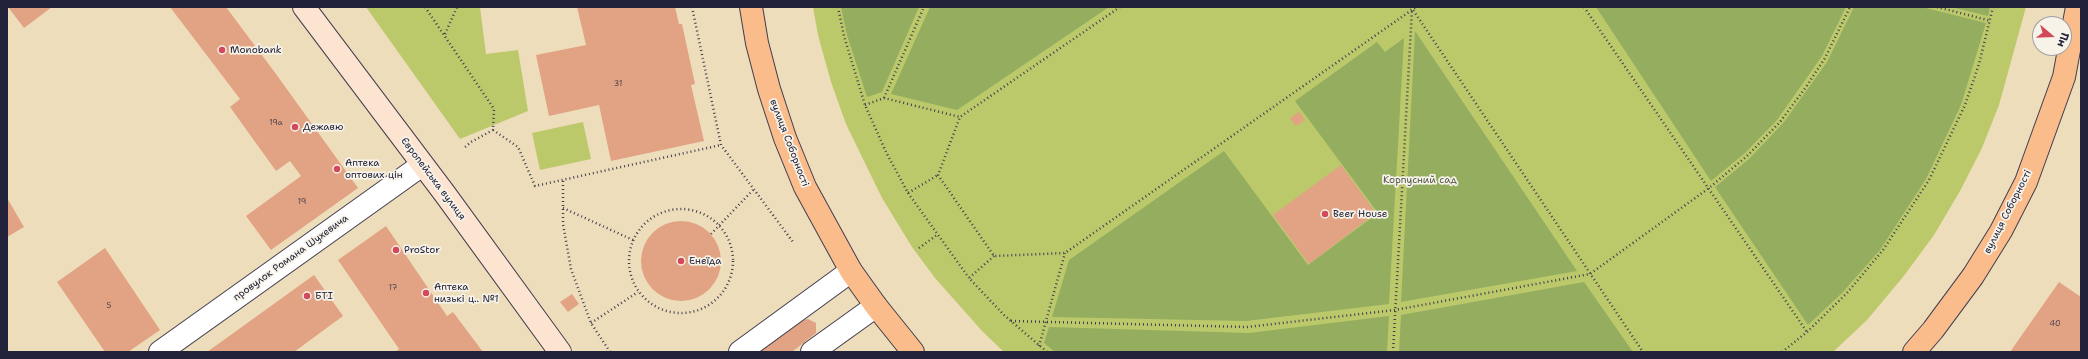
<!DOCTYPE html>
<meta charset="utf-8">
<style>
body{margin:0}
#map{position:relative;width:2088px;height:359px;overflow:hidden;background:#edb;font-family:"Shantell Sans",sans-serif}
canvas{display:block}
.frame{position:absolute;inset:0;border:8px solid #22223b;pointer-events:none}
.north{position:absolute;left:2032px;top:16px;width:40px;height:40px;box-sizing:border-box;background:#f7f3e8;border:1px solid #a29fa3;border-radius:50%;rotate:109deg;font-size:11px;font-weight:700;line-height:16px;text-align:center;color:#22223b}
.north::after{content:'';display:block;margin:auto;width:14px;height:18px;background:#d1495b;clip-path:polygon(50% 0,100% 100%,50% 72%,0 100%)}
</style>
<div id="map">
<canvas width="2088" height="359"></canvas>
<div class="frame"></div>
<div class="north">Пн</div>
</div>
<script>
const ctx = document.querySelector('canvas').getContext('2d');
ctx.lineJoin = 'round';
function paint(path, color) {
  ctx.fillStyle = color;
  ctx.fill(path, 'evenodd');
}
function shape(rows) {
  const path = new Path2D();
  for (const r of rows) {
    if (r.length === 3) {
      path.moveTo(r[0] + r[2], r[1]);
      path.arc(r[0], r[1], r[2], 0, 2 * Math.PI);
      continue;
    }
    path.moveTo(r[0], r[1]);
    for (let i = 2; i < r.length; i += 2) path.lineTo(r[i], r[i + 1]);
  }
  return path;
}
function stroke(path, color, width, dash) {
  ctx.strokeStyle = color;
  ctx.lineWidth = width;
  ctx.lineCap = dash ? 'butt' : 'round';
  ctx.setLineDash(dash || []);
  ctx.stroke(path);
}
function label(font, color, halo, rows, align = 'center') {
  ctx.font = font + ' "Shantell Sans",sans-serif';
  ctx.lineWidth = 3.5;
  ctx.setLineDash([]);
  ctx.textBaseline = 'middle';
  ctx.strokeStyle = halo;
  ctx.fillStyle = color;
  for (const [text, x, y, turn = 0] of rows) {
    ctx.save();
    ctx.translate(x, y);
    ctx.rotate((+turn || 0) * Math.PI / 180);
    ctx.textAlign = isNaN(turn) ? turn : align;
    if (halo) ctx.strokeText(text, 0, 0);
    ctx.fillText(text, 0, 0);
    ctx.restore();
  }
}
paint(shape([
 [366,7,480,7,486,54,518,50,528,111,460,139],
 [813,7,2026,7,1999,105,1982,148,1960,191,1934,235,1903,277,1867,320,1833,352,1004,352,983,332,935,278,912,247,882,198,846,124,831,82,818,35],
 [583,122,591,159,540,170,532,133]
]), '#bbc96b');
paint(shape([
 [841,7,919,7,882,92,867,97,847,35],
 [930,7,1109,7,957,110,891,94],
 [1596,7,1846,7,1822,56,1777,120,1745,153,1711,181],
 [1854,7,1922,7,1986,23,1961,105,1926,179,1880,250,1842,293,1808,325,1715,187,1749,159,1784,122,1827,62],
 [1951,7,1990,7,1988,16],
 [1415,31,1577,271,1401,302],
 [1404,38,1389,304,1246,321,1052,317,1069,260,1224,151,1308,265,1378,213,1295,101,1377,42,1385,52],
 [1584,282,1633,352,1399,352,1401,315],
 [1389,316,1387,352,1055,352,1044,343,1049,327,1249,333]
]), '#94ad5f');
paint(shape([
 [8,7,52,7,24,28],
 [170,7,226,7,276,74,358,188,271,250,246,216,301,176,290,161,276,171,230,107,240,99],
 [577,7,675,7,679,24,682,24,695,84,691,85,704,141,611,161,599,105,549,116,536,55,586,45],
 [1299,112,1305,120,1296,126,1290,118],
 [1341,165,1376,213,1309,264,1273,215],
 [7,198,24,227,7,237],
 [681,261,40],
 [386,226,447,316,453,312,483,352,395,352,399,349,338,260],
 [105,248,160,330,128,352,105,352,57,282],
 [314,275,343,316,294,352,207,352],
 [2059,282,2081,297,2081,352,2010,352],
 [572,294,579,304,568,312,560,302],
 [808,319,816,323,816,333,792,352,757,352,803,320]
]), '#e1a383');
const minor = shape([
 [160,352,422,165],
 [740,352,851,271],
 [812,352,876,306]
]);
const secondary = shape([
 [304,7,445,194,560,352]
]);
const primary = shape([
 [751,7,757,43,769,89,785,138,805,187,851,271,876,306,913,352],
 [1914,352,1933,330,1973,276,2001,231,2026,182,2064,77,2077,7]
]);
stroke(minor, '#413e4e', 24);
stroke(secondary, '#413e4e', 24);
stroke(primary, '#413e4e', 24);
stroke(shape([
 [425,7,494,109,493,130,471,142,464,148],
 [692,7,721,145,793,242],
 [838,7,844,36,865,105,886,152,908,193,938,175],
 [1120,7,960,117,938,175,994,256,1065,253,1416,7],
 [1411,7,1643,352],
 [1584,7,1807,332],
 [1937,7,1991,21],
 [445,34,457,7],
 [884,98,924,7],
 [865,105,884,98,960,117],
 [493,130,518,147,535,186,721,145],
 [563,181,563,224,571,269,591,323,610,352],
 [908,193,969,278],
 [563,208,633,240],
 [681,261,52],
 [711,234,753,190],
 [919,248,937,235],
 [994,256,969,278,1004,315,1047,352],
 [1011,321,1247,327,1395,310,1590,274,1709,188,1747,156,1780,122,1806,87,1825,58,1850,7],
 [591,323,638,292],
 [1039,346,1065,253],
 [1393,352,1412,10],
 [1782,352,1807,332,1847,293,1883,250,1929,180,1965,105,1979,64,1993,7]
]), '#413e4e', 2.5, [1, 3]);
stroke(minor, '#fff', 22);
stroke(secondary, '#fde4d1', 22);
stroke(primary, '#fabc8b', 22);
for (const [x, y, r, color] of [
 [222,50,4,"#d1495b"],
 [295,127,4,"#d1495b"],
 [337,169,4,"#d1495b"],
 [1325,214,4,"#d1495b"],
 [396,250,4,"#d1495b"],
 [681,261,4,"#d1495b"],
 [426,293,4,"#d1495b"],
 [307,296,4,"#d1495b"]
]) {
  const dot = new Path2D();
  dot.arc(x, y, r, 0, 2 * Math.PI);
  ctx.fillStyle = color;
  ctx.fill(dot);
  stroke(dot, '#f7f3e8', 1.5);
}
label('8px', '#52424d', null, [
 ["31",618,84],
 ["19а",276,123],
 ["19",302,202],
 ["17",393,288],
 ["5",109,306],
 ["40",2055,324]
]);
label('10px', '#22223b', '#f7f3e8', [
 ["Monobank",230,50],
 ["Дежавю",303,127],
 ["Аптека",345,163],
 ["оптових цін",345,175],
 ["Beer House",1333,214],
 ["ProStor",404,250],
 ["Енеїда",689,261],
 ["Аптека",434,287],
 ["низькі ц.. №1",434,299],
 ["БТІ",315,296]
], 'left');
label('10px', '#22223b', '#f7f3e8', [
 ["вулиця Соборності",789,143,69],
 ["Європейська вулиця",433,179,53],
 ["вулиця Соборності",2008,212,-63],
 ["провулок Романа Шухевича",291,258,-36]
]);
label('10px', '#505449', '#f7f3e8', [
 ["Корпусний сад",1420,180]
]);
</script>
